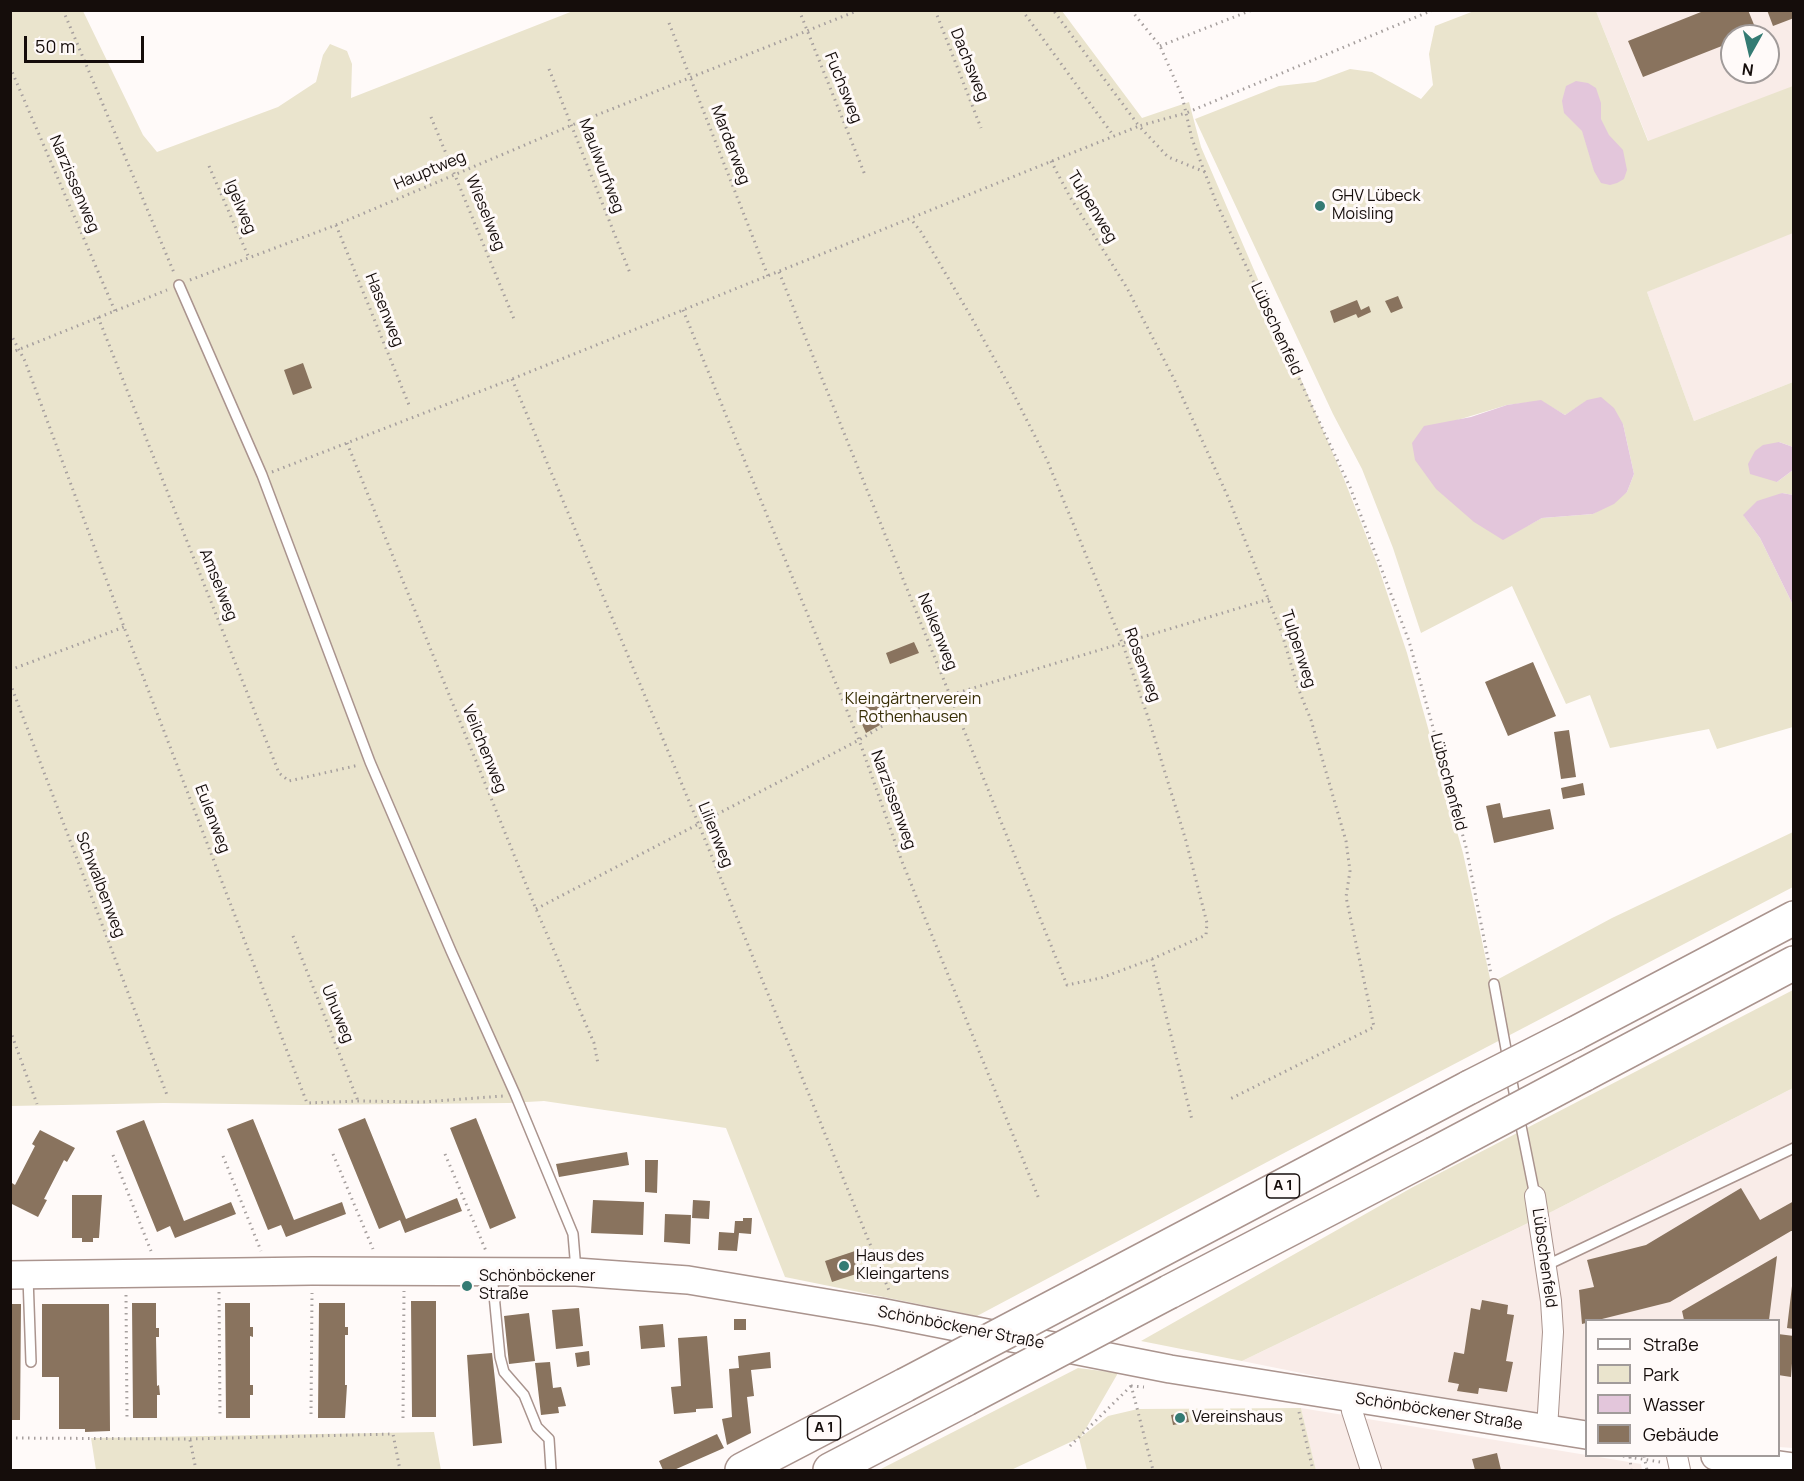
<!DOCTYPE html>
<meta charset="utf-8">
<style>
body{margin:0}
#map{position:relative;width:1804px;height:1481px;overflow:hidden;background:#fffaf9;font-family:Manrope,sans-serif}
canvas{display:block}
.frame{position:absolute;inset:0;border:12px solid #150d0b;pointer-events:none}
.legend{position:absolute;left:1585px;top:1319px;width:195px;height:138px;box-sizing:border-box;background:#fffaf9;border:2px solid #a19b9a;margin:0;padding:8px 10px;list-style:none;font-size:18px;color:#150d0b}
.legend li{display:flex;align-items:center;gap:12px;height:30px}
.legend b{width:30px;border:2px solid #a19b9a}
.north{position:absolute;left:1720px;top:24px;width:60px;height:60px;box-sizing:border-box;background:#fffaf9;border:2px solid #a19b9a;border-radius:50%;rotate:188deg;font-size:16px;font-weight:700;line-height:24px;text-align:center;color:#150d0b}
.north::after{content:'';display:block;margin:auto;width:21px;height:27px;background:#347b73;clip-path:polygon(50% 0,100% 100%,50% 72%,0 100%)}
.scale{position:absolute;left:24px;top:36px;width:120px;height:27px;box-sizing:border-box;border:3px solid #150d0b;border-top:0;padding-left:8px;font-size:18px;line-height:21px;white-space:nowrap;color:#150d0b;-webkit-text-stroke:4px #fffaf9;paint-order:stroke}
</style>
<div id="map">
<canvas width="1804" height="1481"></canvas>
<div class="frame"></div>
<ul class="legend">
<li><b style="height:8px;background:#fff"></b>Straße</li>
<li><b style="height:16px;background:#eae4cd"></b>Park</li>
<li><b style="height:16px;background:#e3c6db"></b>Wasser</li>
<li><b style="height:16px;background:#89735e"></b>Gebäude</li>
</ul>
<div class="north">N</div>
<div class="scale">50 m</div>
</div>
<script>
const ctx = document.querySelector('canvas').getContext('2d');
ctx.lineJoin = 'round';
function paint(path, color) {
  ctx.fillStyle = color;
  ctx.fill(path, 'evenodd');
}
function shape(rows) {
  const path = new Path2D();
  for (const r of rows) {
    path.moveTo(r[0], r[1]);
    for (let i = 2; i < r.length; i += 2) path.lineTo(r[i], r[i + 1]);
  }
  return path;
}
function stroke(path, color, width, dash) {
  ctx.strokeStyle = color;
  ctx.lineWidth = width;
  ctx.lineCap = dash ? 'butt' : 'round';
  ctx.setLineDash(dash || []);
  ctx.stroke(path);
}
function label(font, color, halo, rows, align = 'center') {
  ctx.font = font + ' Manrope,sans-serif';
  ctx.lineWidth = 6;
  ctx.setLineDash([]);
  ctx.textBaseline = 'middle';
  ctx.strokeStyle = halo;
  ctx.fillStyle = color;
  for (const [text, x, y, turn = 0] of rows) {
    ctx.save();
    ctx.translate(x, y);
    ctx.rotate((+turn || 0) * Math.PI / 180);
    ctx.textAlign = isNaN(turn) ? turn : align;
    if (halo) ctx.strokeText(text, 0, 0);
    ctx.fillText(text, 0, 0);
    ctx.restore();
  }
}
paint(shape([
 [1596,11,1793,11,1793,382,1694,421,1647,292,1700,269],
 [1732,36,1768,36,1768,72,1732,72],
 [1793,1088,1793,1448,1779,1447,1778,1320,1586,1320,1586,1420,1336,1380,1242,1361,1553,1211],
 [1301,1408,1641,1464,1642,1470,1316,1470]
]), '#f9ece8');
paint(shape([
 [10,11,83,11,143,135,157,152,278,107,316,82,323,55,330,44,347,51,352,64,351,98,573,11,1062,11,1142,118,1189,102,1201,147,1344,479,1378,566,1407,653,1463,853,1491,983,1612,918,1793,832,1793,887,1286,1152,977,1316,785,1277,726,1128,544,1101,509,1103,303,1105,164,1103,11,1106],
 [1474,11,1596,11,1648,141,1793,86,1793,233,1647,292,1694,421,1793,382,1793,447,1779,442,1777,482,1793,470,1793,495,1782,493,1744,516,1760,538,1793,605,1793,727,1717,749,1709,729,1610,748,1590,695,1566,704,1512,586,1421,633,1393,548,1362,469,1333,414,1195,119,1279,86,1315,82,1350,69,1372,72,1421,99,1433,85,1429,54,1435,26],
 [1541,401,1565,415,1587,401,1623,424,1634,474,1627,492,1593,514,1542,518,1527,526,1451,422,1507,405],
 [1793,990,1793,1088,1553,1211,1242,1361,1141,1341,1413,1187],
 [1078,1368,1118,1373,1081,1437,1108,1416,1138,1409,1301,1408,1316,1470,1087,1470,1079,1438,1011,1470,879,1470],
 [434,1432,441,1470,96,1470,91,1438]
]), '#eae4cd');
paint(shape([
 [1576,81,1588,83,1596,88,1601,103,1601,119,1609,135,1623,150,1627,170,1624,179,1617,183,1610,185,1601,183,1594,171,1582,131,1564,113,1562,101,1566,86],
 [1601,397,1614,408,1623,424,1634,474,1627,492,1614,504,1593,514,1542,518,1503,540,1474,522,1436,489,1415,460,1412,443,1424,426,1471,417,1507,405,1541,400,1565,415,1587,400],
 [1779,442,1793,447,1793,470,1777,482,1750,474,1748,464,1755,451,1763,445],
 [1782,493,1793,495,1793,605,1760,538,1743,515,1757,501]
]), '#e3c6db');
paint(shape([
 [1706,10,1748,10,1757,32,1747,36,1732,36,1732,42,1643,77,1628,41],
 [1767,10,1794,10,1794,18,1773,26],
 [1398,296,1403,308,1391,313,1385,301],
 [1357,300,1361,310,1369,306,1371,312,1358,318,1356,314,1334,323,1330,311],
 [303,363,312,388,293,395,284,370],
 [914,642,919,653,890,664,886,653],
 [1533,662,1556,716,1508,736,1485,682],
 [884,698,894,717,866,733,856,711],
 [1569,730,1576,777,1561,779,1554,732],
 [1583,783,1585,795,1563,799,1561,788],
 [1500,803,1503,818,1550,809,1554,829,1494,843,1486,806],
 [365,1118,406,1219,457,1198,462,1211,405,1233,400,1220,379,1229,338,1129],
 [476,1118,516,1218,490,1229,450,1128],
 [253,1119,294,1220,342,1202,346,1214,286,1237,281,1225,268,1230,227,1129],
 [144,1120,184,1221,231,1202,236,1214,175,1238,170,1226,157,1232,116,1131],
 [40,1130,75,1148,67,1162,64,1160,44,1199,47,1200,38,1217,10,1203,10,1186,12,1183,15,1185,35,1146,32,1144],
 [627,1152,629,1165,559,1177,556,1164],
 [645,1160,658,1160,657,1193,645,1192],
 [1741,1188,1760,1220,1794,1201,1794,1231,1791,1231,1670,1302,1598,1320,1586,1320,1586,1323,1582,1324,1579,1290,1594,1287,1587,1260,1646,1245],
 [72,1195,102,1195,99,1238,93,1238,93,1242,82,1242,82,1238,72,1238],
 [593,1200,644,1202,643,1235,591,1233],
 [693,1200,710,1201,709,1219,692,1218],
 [665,1214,691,1215,690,1244,664,1242],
 [743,1218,752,1218,751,1234,739,1233,737,1251,718,1250,719,1232,734,1233,735,1221,743,1221],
 [855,1251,862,1272,832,1282,825,1261],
 [1777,1256,1769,1320,1684,1320,1682,1311],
 [1792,1286,1794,1286,1794,1329,1787,1328],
 [1482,1300,1508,1305,1507,1314,1514,1315,1506,1361,1513,1362,1507,1392,1479,1388,1478,1394,1457,1391,1459,1384,1448,1382,1454,1352,1464,1354,1471,1308,1480,1310],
 [411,1301,436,1301,436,1417,412,1417],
 [132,1303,156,1303,156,1328,159,1328,159,1337,156,1337,157,1386,159,1385,160,1395,157,1395,157,1418,133,1418],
 [225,1303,250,1303,250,1327,253,1327,253,1337,250,1336,250,1385,253,1385,253,1395,250,1395,250,1418,226,1418],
 [319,1303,345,1303,345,1327,348,1327,348,1335,345,1335,345,1385,347,1385,345,1418,318,1418],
 [10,1304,21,1304,20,1420,10,1420],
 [42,1304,109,1304,110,1431,85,1432,85,1429,59,1429,59,1377,42,1377],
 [579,1308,583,1346,556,1349,552,1310],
 [529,1313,535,1361,509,1364,504,1316],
 [734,1319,746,1319,746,1330,734,1330],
 [663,1324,665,1347,641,1349,639,1326],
 [1778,1334,1794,1336,1791,1377,1778,1375],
 [707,1336,713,1408,696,1409,696,1412,674,1414,671,1387,681,1386,678,1338],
 [589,1351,590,1365,577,1367,575,1353],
 [770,1352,771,1368,751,1370,754,1396,747,1397,751,1433,727,1445,722,1419,732,1417,729,1369,739,1368,738,1356],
 [492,1353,502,1443,473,1446,467,1355],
 [550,1362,553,1388,561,1387,566,1406,558,1407,559,1413,541,1415,535,1363],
 [1187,1412,1189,1422,1173,1425,1171,1415],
 [717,1434,724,1448,674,1470,663,1470,659,1461],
 [1497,1453,1501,1470,1475,1470,1472,1459]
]), '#89735e');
const service = shape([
 [179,285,262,475,370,762,451,951,515,1094,573,1234,576,1270],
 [1494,984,1516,1103],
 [1519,1116,1535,1196],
 [1545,1266,1794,1148],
 [492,1274,500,1357,504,1372,524,1395,537,1427,549,1439,551,1470],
 [28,1277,31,1362]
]);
const minor = shape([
 [1535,1196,1551,1301,1553,1332,1547,1429],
 [1350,1397,1352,1411,1371,1470],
 [1677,1456,1680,1470]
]);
const secondary = shape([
 [10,1275,312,1271,576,1272,688,1280,880,1312,1170,1369,1586,1435],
 [1715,1456,1794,1467]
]);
const motorway = shape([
 [1574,1034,1794,918],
 [1583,1075,1794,963],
 [1095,1285,1470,1087],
 [1169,1292,1434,1154],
 [742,1470,905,1385],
 [830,1470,966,1399]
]);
stroke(service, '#aa948e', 12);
stroke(minor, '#aa948e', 22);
stroke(secondary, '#aa948e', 30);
stroke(motorway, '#aa948e', 36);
stroke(shape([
 [63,10,175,275],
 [799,10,865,175],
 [935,10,981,128],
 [1022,10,1113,135],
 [1131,10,1160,46,1182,96,1186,113,1433,10],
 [669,23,768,276],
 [1160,46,1252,10],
 [10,67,115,311],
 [549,69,630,273],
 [431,117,514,319],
 [1051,161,1070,197,1127,288,1175,381,1228,497,1282,634,1298,688,1311,720,1346,841,1350,871,1346,897,1374,1027,1230,1099],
 [209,166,249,258],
 [1205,172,1168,157,1139,126,1186,113,1192,139,1216,202,1350,487,1409,641,1466,847,1491,974],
 [336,225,409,405],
 [779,272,1067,985,1101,978,1152,959,1206,935,1207,923,1186,841,1149,720,1123,645,1047,460,1011,389,970,315,921,232,911,219],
 [190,280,336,225,572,125,859,10],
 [683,310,859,740,901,859,1039,1199],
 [98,317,279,773,289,781,359,765],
 [10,333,25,361,124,627,307,1103,358,1101,423,1102,503,1096],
 [10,353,167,290],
 [512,379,699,825,890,1293],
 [347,443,536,909,594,1043,598,1064],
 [272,472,512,379,1139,126,1053,10],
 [10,670,124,627],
 [10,683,167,1095],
 [536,909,859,740,901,715,950,695,1269,599],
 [293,936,358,1101],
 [1152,959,1192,1120],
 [10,1030,37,1104],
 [333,1154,373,1249],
 [445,1154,486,1251],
 [113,1155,151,1251],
 [223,1156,261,1251],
 [219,1292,220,1416],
 [126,1295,127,1419],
 [1131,1385,1153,1470],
 [1131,1386,1144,1387],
 [1299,1412,1313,1470],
 [311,1414,312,1293],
 [403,1418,404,1291],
 [10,1438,190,1439,393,1434,400,1470],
 [190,1440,196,1470],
 [1070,1446,1131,1386],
 [1623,1456,1660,1462],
 [1644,1456,1647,1470],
 [1630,1457,1631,1470]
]), '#a69f9e', 3, [1.5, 4.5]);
stroke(service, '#fff', 9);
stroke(minor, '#fff', 20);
stroke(secondary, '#fff', 27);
stroke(motorway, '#fff', 33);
const motorwayBridge = shape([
 [1470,1087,1574,1034],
 [1434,1154,1583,1075],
 [905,1385,1095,1285],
 [966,1399,1169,1292]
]);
stroke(motorwayBridge, '#aa948e', 36, []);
stroke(motorwayBridge, '#fff', 33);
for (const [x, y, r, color] of [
 [1320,206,6,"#347b73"],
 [844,1266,6,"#347b73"],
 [467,1286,6,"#347b73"],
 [1180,1418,6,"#347b73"]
]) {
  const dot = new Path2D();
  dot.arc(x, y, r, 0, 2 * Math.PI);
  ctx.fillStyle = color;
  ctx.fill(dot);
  stroke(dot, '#fffaf9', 2);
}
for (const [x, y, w] of [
 [1283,1186,33],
 [824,1428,33]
]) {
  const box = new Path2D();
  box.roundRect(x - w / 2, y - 12, w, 24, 4.5);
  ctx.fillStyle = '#fffaf9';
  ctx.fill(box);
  stroke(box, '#150d0b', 1.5);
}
label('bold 15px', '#150d0b', null, [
 ["A 1",1283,1186],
 ["A 1",824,1428]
]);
label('16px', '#150d0b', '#fffaf9', [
 ["Dachsweg",969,65,68],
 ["Fuchsweg",843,88,68],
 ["Marderweg",730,145,69],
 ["Maulwurfweg",601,166,69],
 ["Hauptweg",430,171,-23],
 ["Narzissenweg",74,184,67],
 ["Igelweg",240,207,67],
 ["Tulpenweg",1092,207,59],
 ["Wieselweg",485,213,68],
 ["Hasenweg",384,310,68],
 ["Lübschenfeld",1276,329,65],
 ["Amselweg",218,585,68],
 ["Nelkenweg",937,632,68],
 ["Tulpenweg",1298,649,72],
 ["Rosenweg",1142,665,70],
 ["Veilchenweg",484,749,68],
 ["Lübschenfeld",1448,782,75],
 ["Narzissenweg",893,800,70],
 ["Eulenweg",212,819,69],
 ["Lilienweg",715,835,68],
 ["Schwalbenweg",100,885,69],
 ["Uhuweg",337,1014,68],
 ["Lübschenfeld",1544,1258,82],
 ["Schönböckener Straße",961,1328,11],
 ["Schönböckener Straße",1439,1412,9]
]);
label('16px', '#150d0b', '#fffaf9', [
 ["GHV Lübeck",1332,197],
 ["Moisling",1332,215],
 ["Haus des",856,1257],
 ["Kleingartens",856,1275],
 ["Schönböckener",479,1277],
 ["Straße",479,1295],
 ["Vereinshaus",1192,1418]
], 'left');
label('16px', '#372e05', '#fffaf9', [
 ["Kleingärtnerverein",913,700],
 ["Rothenhausen",913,718]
]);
</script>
